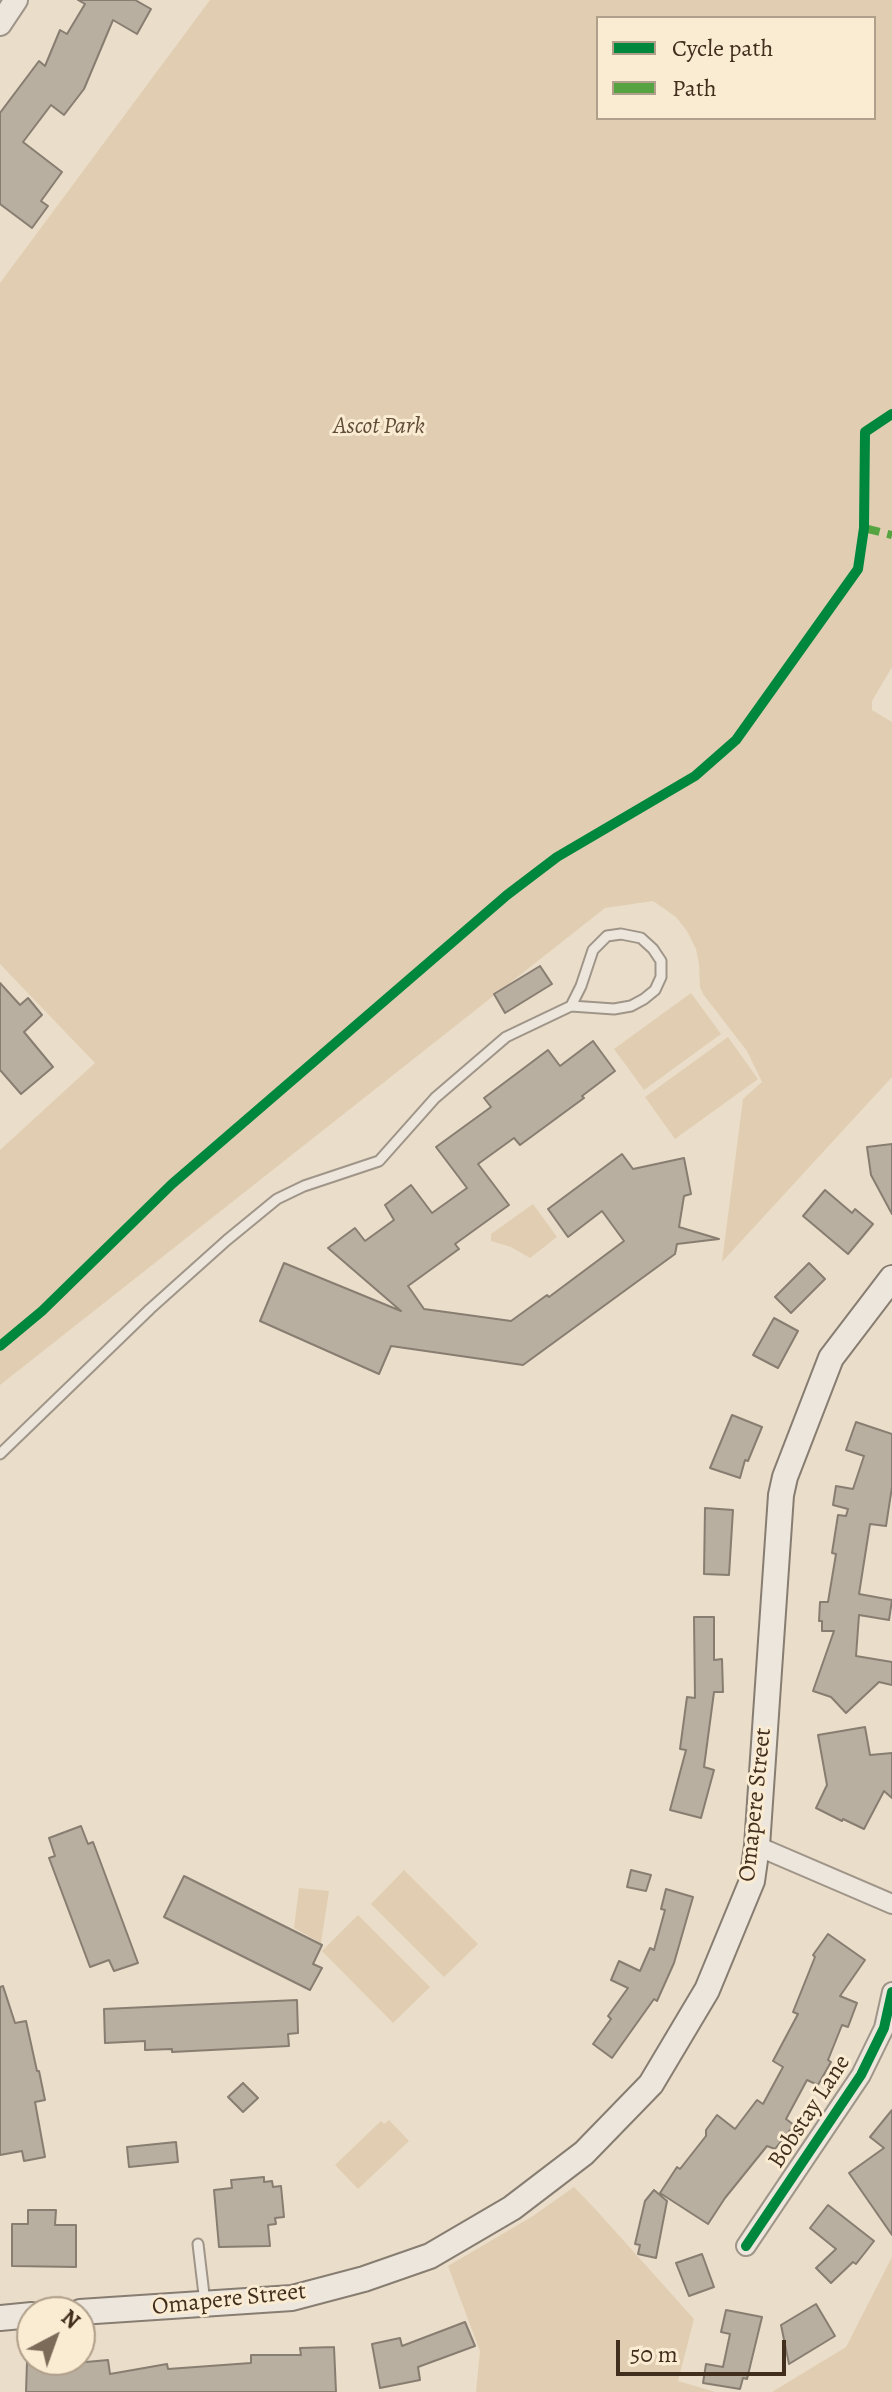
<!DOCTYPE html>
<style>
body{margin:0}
#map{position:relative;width:892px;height:2392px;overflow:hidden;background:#eaddc9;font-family:Alegreya,serif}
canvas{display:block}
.legend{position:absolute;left:596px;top:16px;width:280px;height:104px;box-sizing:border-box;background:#faebd3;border:2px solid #b09f8a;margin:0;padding:10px 14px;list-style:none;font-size:24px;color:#422e1d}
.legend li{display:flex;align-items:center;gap:16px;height:40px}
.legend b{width:40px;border:2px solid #b09f8a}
.north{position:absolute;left:16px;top:2296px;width:80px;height:80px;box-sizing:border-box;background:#faebd3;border:2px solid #b09f8a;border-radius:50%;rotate:41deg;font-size:22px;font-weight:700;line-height:32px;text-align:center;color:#422e1d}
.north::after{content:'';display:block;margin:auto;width:28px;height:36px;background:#7d6b59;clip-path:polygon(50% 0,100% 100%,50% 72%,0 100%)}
.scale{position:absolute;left:616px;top:2340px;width:170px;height:36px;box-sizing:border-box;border:4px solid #422e1d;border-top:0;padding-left:10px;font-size:24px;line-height:28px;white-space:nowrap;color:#422e1d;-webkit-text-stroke:6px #faebd3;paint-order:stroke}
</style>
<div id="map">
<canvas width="892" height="2392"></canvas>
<ul class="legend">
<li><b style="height:10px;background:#00873e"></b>Cycle path</li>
<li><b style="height:10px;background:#55a441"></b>Path</li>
</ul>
<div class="north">N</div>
<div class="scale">50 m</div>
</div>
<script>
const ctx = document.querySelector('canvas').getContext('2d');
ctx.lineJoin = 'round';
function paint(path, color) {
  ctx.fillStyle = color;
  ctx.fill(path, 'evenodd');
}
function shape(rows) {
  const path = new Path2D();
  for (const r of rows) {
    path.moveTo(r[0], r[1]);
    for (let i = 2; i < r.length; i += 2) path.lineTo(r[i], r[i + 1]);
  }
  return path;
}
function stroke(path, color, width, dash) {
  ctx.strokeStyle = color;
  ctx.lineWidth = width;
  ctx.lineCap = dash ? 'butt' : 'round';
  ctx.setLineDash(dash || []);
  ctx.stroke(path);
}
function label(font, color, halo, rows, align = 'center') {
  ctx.font = font + ' Alegreya,serif';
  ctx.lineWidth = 6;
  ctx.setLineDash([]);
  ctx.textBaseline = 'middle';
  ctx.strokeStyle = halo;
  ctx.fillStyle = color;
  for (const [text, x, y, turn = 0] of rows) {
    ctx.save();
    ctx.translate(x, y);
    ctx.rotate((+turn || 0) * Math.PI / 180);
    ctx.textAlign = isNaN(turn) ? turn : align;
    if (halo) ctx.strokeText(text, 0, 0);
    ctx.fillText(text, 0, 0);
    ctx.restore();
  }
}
paint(shape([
 [210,0,892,0,892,667,872,701,872,710,892,722,892,1077,722,1262,743,1099,762,1082,747,1051,703,994,700,987,699,964,696,949,687,931,676,917,653,901,605,908,0,1385,0,1150,95,1063,0,964,0,283],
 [598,18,874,18,874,118,598,118],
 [691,993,721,1034,644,1090,614,1049],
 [728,1037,758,1079,675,1139,645,1097],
 [533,1204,557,1237,530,1258,511,1247,491,1241,491,1234],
 [404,1870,478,1944,444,1977,371,1904],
 [299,1888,329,1891,321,1943,294,1928],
 [358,1915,430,1987,393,2023,322,1951],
 [389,2120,409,2141,358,2189,335,2165,381,2121,384,2124],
 [574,2187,597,2211,694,2319,678,2381,715,2392,476,2392,480,2351,448,2266,533,2216],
 [892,2257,892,2392,772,2392,846,2347]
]), '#e1ceb2');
const building = shape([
 [78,0,135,0,151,9,137,34,113,20,84,89,64,115,51,105,23,142,62,172,41,201,48,206,32,228,0,204,0,113,39,61,45,66,60,30,67,34,85,4,78,0],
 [540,966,552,984,505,1013,494,994,540,966],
 [0,983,20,1005,28,998,42,1015,24,1032,53,1067,21,1094,0,1070,0,983],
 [593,1041,615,1071,582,1096,584,1098,520,1145,514,1138,478,1164,509,1205,455,1244,459,1249,408,1286,424,1309,511,1321,547,1295,549,1297,624,1241,602,1211,568,1237,548,1209,622,1154,633,1169,684,1158,691,1194,684,1196,679,1227,719,1239,677,1244,675,1254,523,1365,391,1346,379,1374,260,1321,284,1263,401,1311,328,1248,355,1228,365,1241,394,1220,385,1205,411,1185,432,1213,467,1188,436,1147,491,1107,484,1098,548,1050,560,1066,593,1041],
 [892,1144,892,1214,871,1175,867,1147,892,1144],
 [825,1190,852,1213,855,1209,873,1224,848,1254,803,1216,825,1190],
 [809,1263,825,1279,791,1313,775,1297,809,1263],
 [774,1318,798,1331,778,1368,753,1355,774,1318],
 [732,1415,762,1427,748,1461,745,1460,740,1478,710,1468,732,1415],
 [856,1422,892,1434,892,1487,886,1526,870,1524,859,1594,892,1600,889,1620,859,1615,856,1656,892,1662,892,1685,879,1682,846,1713,831,1697,813,1691,834,1631,822,1631,822,1621,819,1621,820,1602,828,1602,836,1554,832,1553,838,1515,846,1516,848,1509,833,1505,836,1486,853,1489,864,1456,846,1450,856,1422],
 [705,1508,733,1510,729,1575,704,1574,705,1508],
 [694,1617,714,1617,714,1660,722,1659,723,1692,714,1692,704,1767,714,1770,701,1818,670,1810,686,1750,680,1749,687,1697,695,1698,694,1617],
 [865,1727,870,1755,892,1753,892,1798,884,1791,864,1829,843,1819,842,1821,816,1808,827,1785,818,1735,865,1727],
 [81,1826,88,1844,93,1842,138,1963,114,1971,109,1960,90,1967,49,1858,55,1856,49,1838,81,1826],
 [631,1870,651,1875,646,1891,627,1887,631,1870],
 [184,1876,322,1945,313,1964,322,1968,310,1990,164,1917,184,1876],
 [666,1889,693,1897,674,1963,657,2001,654,1999,612,2058,593,2044,611,2019,608,2016,628,1988,611,1980,619,1961,640,1971,650,1948,654,1950,665,1910,661,1909,666,1889],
 [828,1934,865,1960,840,1996,857,2003,848,2027,842,2025,828,2060,831,2062,818,2085,807,2080,786,2119,794,2125,775,2149,767,2146,725,2198,708,2224,660,2193,677,2167,680,2169,706,2136,706,2130,717,2115,735,2129,757,2100,763,2104,783,2067,773,2061,798,2014,793,2012,815,1957,813,1955,828,1934],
 [3,1986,15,2023,26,2021,37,2071,39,2071,45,2100,35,2102,45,2157,24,2161,22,2151,0,2155,0,1987,3,1986],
 [297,2000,298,2033,288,2034,289,2046,172,2052,172,2049,145,2050,145,2041,105,2043,104,2009,297,2000],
 [243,2083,258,2098,243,2112,228,2097,243,2083],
 [892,2110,892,2235,849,2173,884,2148,870,2137,892,2110],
 [176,2142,178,2162,129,2167,127,2147,176,2142],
 [264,2177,264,2182,272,2181,273,2187,281,2186,284,2217,275,2218,276,2224,268,2225,270,2246,219,2247,214,2190,232,2188,231,2180,264,2177],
 [654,2190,667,2201,656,2258,638,2254,640,2245,635,2244,645,2201,654,2190],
 [828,2205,874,2241,856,2264,853,2262,831,2283,816,2268,836,2249,810,2228,828,2205],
 [28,2210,56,2210,55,2225,76,2225,76,2267,12,2266,12,2224,28,2224,28,2210],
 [702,2254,714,2287,689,2296,676,2263,702,2254],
 [816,2304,835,2336,789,2364,781,2325,816,2304],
 [726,2310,762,2317,747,2379,743,2378,740,2389,703,2383,706,2364,723,2367,730,2334,721,2332,726,2310],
 [465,2322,475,2346,418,2367,420,2380,380,2388,372,2344,400,2338,402,2346,465,2322],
 [334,2347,336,2392,26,2392,27,2361,75,2363,108,2360,110,2374,167,2364,168,2369,251,2363,251,2355,301,2355,300,2348,334,2347]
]);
paint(building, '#b9afa0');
stroke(building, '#877d71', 2);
const service = shape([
 [0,1454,150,1309,227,1240,277,1199,304,1186,379,1161,435,1098,506,1037,571,1006,614,1009,631,1006,644,999,655,990,661,977,661,961,653,949,641,938,621,934,607,936,593,950,581,986,571,1006],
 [198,2244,205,2303]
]);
const minor = shape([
 [757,1846,892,1904],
 [746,2246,861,2075,884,2028,892,1992]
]);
const tertiary = shape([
 [0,24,16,0]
]);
const secondary = shape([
 [80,2312,292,2298,364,2279,430,2256,512,2208,584,2153,651,2084,707,1990,752,1881,757,1846,781,1495,785,1477,831,1358,892,1278],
 [0,2318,32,2315]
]);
stroke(service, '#9f9588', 13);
stroke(minor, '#9f9588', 22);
stroke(tertiary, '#9f9588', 26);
stroke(secondary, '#877d71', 28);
stroke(service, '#ede6dd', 9);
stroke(minor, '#ede6dd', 18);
stroke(tertiary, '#ede6dd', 22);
stroke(secondary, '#ede6dd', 24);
stroke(shape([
 [864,528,892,535]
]), '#55a441', 8, [16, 8]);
stroke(shape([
 [0,1346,42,1311,172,1184,507,895,557,857,695,776,736,740,858,569,864,528,865,432,892,414],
 [746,2246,861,2075,884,2028,892,1992]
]), '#00873e', 10);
label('italic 24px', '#604c37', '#faebd3', [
 ["Ascot Park",379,427]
]);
label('24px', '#422e1d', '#faebd3', [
 ["Omapere Street",756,1805,-84],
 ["Bobstay Lane",810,2112,-57],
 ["Omapere Street",229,2300,-6]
]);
</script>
